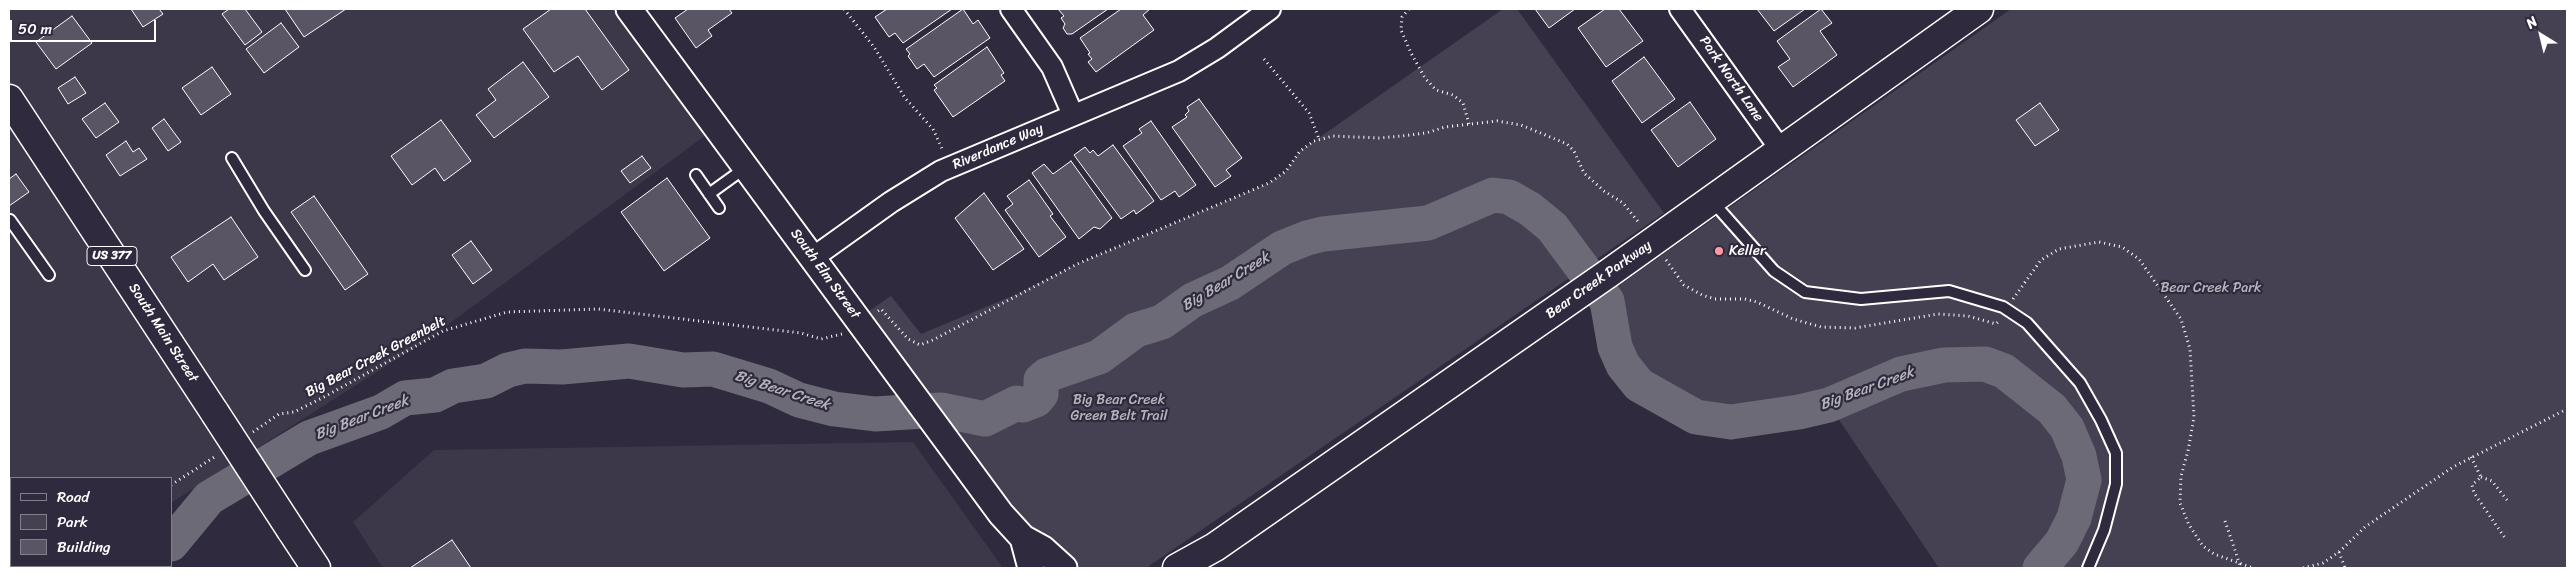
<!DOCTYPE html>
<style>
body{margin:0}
#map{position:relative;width:2576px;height:577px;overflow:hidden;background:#2f2a3d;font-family:Sriracha,sans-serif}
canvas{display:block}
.frame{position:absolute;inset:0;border:10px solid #fff;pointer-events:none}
.legend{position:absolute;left:10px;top:477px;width:162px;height:90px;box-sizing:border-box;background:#2f2a3d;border:1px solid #827f8b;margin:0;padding:6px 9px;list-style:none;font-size:15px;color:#fff}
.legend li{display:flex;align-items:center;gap:10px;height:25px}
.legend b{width:25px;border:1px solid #827f8b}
.north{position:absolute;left:2516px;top:10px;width:50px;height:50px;-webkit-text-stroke:4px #2f2a3d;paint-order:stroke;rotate:324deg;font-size:14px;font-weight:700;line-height:20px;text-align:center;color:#fff}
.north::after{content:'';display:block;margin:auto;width:18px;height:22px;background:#fff;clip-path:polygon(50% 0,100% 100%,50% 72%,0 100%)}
.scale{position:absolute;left:10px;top:20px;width:146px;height:22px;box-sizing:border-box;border:2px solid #fff;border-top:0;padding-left:6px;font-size:15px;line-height:18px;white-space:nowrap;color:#fff;-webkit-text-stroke:4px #2f2a3d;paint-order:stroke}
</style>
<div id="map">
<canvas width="2576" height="577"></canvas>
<div class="frame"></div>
<ul class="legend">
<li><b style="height:6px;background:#2f2a3d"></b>Road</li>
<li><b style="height:14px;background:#464152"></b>Park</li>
<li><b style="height:14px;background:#595564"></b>Building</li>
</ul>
<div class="north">N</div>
<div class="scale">50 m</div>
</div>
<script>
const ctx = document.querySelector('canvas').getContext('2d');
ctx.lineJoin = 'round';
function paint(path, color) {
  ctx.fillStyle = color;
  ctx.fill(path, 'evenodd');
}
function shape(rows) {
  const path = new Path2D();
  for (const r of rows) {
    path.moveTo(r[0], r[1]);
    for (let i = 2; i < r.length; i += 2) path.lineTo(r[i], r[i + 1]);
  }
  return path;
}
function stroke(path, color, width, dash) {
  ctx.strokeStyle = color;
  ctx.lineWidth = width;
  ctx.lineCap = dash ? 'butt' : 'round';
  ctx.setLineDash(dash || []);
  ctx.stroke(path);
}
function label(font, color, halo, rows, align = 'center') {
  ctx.font = font + ' Sriracha,sans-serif';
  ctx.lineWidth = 4.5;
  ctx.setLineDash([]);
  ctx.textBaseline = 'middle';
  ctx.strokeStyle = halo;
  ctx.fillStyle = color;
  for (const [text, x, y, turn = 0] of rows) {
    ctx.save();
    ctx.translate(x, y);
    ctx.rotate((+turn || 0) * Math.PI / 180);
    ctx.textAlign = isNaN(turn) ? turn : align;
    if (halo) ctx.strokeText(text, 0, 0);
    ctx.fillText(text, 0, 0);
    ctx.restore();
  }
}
paint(shape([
 [9,9,633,9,717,127,427,340,171,503,171,478,11,478,11,566,72,566,68,568,9,568],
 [913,442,1003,568,383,568,353,522,434,450]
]), '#3c3749');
paint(shape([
 [1503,9,1517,9,1664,213,1146,568,1082,568,1069,561,999,501,863,315,891,296,921,334,1017,294,1077,264,1269,183,1286,171,1300,151],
 [2011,9,2567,9,2567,568,1939,568,1829,405,1799,412,1731,422,1696,417,1639,385,1623,365,1615,347,1608,293]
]), '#464152');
stroke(shape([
 [171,544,209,498,309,438,381,412,405,398,435,395,453,386,486,381,508,370,525,366,562,367,629,361,683,370,713,369,769,386,799,400,834,409,875,414,941,410,985,419,1017,403,1023,405,1036,400,1041,394,1041,380,1047,375,1099,357,1136,330,1162,322,1193,300,1230,283,1282,248,1307,238,1323,234,1428,223,1493,195,1509,197,1530,209,1552,227,1607,301,1615,347,1623,365,1639,385,1696,417,1731,422,1799,412,1829,405,1901,374,1944,365,1985,364,2004,371,2052,409,2067,428,2079,456,2084,480,2074,518,2062,542,2040,568],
 [144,568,148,566]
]), '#6d6a77', 35);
const building = shape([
 [131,9,159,9,163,14,143,27,131,9],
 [229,9,245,9,262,32,245,45,222,14,229,9],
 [285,9,346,9,304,37,285,9],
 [551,9,585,9,629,70,602,90,578,56,554,72,523,29,551,9],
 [688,9,729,9,732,13,708,30,712,36,696,48,675,18,688,9],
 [887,9,952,9,903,43,895,33,889,37,875,17,887,9],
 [963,9,973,24,978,20,990,38,934,77,924,64,917,69,908,56,910,54,906,49,963,9],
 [1058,9,1108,9,1072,34,1067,34,1063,28,1065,24,1061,18,1064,16,1058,9],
 [1121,9,1150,9,1143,15,1154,30,1096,72,1088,62,1092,59,1088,54,1090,53,1080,38,1121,9],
 [1535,9,1575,9,1549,28,1535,9],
 [1605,9,1619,9,1643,41,1606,67,1578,28,1605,9],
 [1757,9,1805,9,1774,31,1757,9],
 [1821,9,1832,23,1820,31,1837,55,1793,87,1778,67,1790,59,1777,41,1821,9],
 [72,16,92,43,56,69,36,42,72,16],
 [281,23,299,47,264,73,246,49,281,23],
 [987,47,1004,73,1001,75,1005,81,953,117,934,90,937,88,934,85,987,47],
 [1644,57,1675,99,1642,123,1612,81,1644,57],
 [523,62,549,97,494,138,476,115,496,100,488,89,523,62],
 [212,67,231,94,201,115,182,88,212,67],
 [75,77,86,93,68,104,58,88,75,77],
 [1199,99,1242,158,1226,170,1231,176,1215,187,1172,127,1187,117,1185,115,1189,111,1187,107,1199,99],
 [1690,102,1716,139,1678,167,1651,130,1690,102],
 [105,103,119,122,96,138,82,119,105,103],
 [2040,103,2059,130,2035,146,2016,120,2040,103],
 [164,119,181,142,168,151,152,128,164,119],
 [441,120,471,161,444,181,435,168,412,185,391,156,441,120],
 [1151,121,1196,185,1179,197,1175,191,1161,200,1123,146,1142,133,1139,129,1151,121],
 [126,141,133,152,139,148,147,159,120,176,106,155,126,141],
 [1113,145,1154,201,1136,214,1134,210,1121,219,1074,155,1085,147,1090,153,1093,150,1098,156,1113,145],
 [642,156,651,168,630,183,621,171,642,156],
 [1071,161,1112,218,1100,229,1094,227,1079,239,1032,173,1044,164,1053,174,1071,161],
 [16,174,29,192,9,206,9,179,16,174],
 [667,178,710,238,664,271,621,212,667,178],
 [1029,180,1053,214,1050,216,1066,237,1039,257,1005,210,1013,204,1007,196,1029,180],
 [984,193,1024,249,993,270,955,218,984,193],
 [314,196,368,274,345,290,291,212,314,196],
 [231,217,258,257,224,280,213,264,188,282,171,257,231,217],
 [471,241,492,270,473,284,452,255,471,241],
 [452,540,471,568,410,568,452,540]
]);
paint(building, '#595564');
stroke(building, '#fff', 1);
const service = shape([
 [232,158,264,211,305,270],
 [696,175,719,208],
 [709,194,745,168],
 [1712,201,1774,271,1805,292,1861,299,1949,291,2003,307,2027,323,2080,383,2101,420,2116,453,2116,484,2104,530,2088,568],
 [10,220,49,275]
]);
const minor = shape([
 [1011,9,1052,67,1073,115],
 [1680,9,1781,150],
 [814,257,891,202,941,171,1179,71,1217,48,1270,9]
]);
const tertiary = shape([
 [629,9,1001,514,1023,538,1043,549,1064,568],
 [1023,538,1031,568]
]);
const secondary = shape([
 [1177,568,1215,547,1609,273,1979,9]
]);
const primary = shape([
 [9,99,215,413],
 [291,530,316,568]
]);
stroke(service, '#fff', 14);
stroke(minor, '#fff', 24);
stroke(tertiary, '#fff', 29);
stroke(secondary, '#fff', 31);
stroke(primary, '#fff', 31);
stroke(shape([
 [844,9,874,47,905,98,933,129,943,151],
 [1409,9,1402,17,1401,30,1411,53,1425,78,1436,90,1453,95,1463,103,1469,124],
 [1264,59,1309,113,1319,139],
 [1666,260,1684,285,1702,295,1715,299,1745,299,1757,302,1793,319,1821,327,1855,328,1938,314,1968,316,1996,324,1999,321],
 [2013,299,2041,260,2059,249,2099,242,2122,247,2139,259,2181,319,2190,349,2194,417,2188,451,2181,476,2180,503,2189,525,2203,546,2214,554,2253,568],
 [878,311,881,309,908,339,920,345,933,340,1077,264,1269,183,1286,171,1300,151,1314,141,1333,136,1379,138,1402,136,1426,133,1445,127,1497,121,1521,125,1567,144,1574,151,1584,173,1604,191,1623,203,1640,224],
 [253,432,279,414,294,412,324,397,443,331,507,312,598,309,801,333,821,339,842,334],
 [2471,457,2481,477,2472,485,2474,493,2505,538],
 [2481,477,2492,481,2507,500],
 [171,485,216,456],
 [2225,521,2240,565],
 [2339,552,2345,568],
 [75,568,78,566],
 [2303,568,2323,563,2339,552,2365,527,2453,467,2567,409]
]), '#fff', 3, [1, 4]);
stroke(service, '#2f2a3d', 10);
stroke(minor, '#2f2a3d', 20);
stroke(tertiary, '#2f2a3d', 25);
stroke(secondary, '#2f2a3d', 28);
stroke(primary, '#2f2a3d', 28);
const primaryBridge = shape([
 [215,413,291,530]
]);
stroke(primaryBridge, '#fff', 31, []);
stroke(primaryBridge, '#2f2a3d', 28);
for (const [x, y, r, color] of [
 [1719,251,5,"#ff9aa2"]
]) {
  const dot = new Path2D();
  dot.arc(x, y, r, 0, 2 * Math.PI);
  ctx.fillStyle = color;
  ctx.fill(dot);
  stroke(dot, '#2f2a3d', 2);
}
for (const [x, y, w] of [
 [112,256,50]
]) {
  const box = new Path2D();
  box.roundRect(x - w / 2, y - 9.5, w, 19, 4);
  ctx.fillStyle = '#2f2a3d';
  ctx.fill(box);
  stroke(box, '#fff', 1);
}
label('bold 12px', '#fff', null, [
 ["US 377",112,256]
]);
label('14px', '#fff', '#2f2a3d', [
 ["Park North Lane",1731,79,55],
 ["Riverdance Way",998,147,-23],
 ["South Elm Street",825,274,54],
 ["Bear Creek Parkway",1599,280,-35],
 ["South Main Street",163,333,57],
 ["Big Bear Creek Greenbelt",376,357,-28]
]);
label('14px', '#fff', '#2f2a3d', [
 ["Keller",1729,251]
], 'left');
label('14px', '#b5b3ba', '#2f2a3d', [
 ["Bear Creek Park",2211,288],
 ["Big Bear Creek",1119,400],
 ["Green Belt Trail",1119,416]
]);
label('italic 15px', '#b6b4bb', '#2f2a3d', [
 ["Big Bear Creek",1226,282,-31],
 ["Big Bear Creek",1867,389,-20],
 ["Big Bear Creek",782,391,18],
 ["Big Bear Creek",362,418,-21]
]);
</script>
